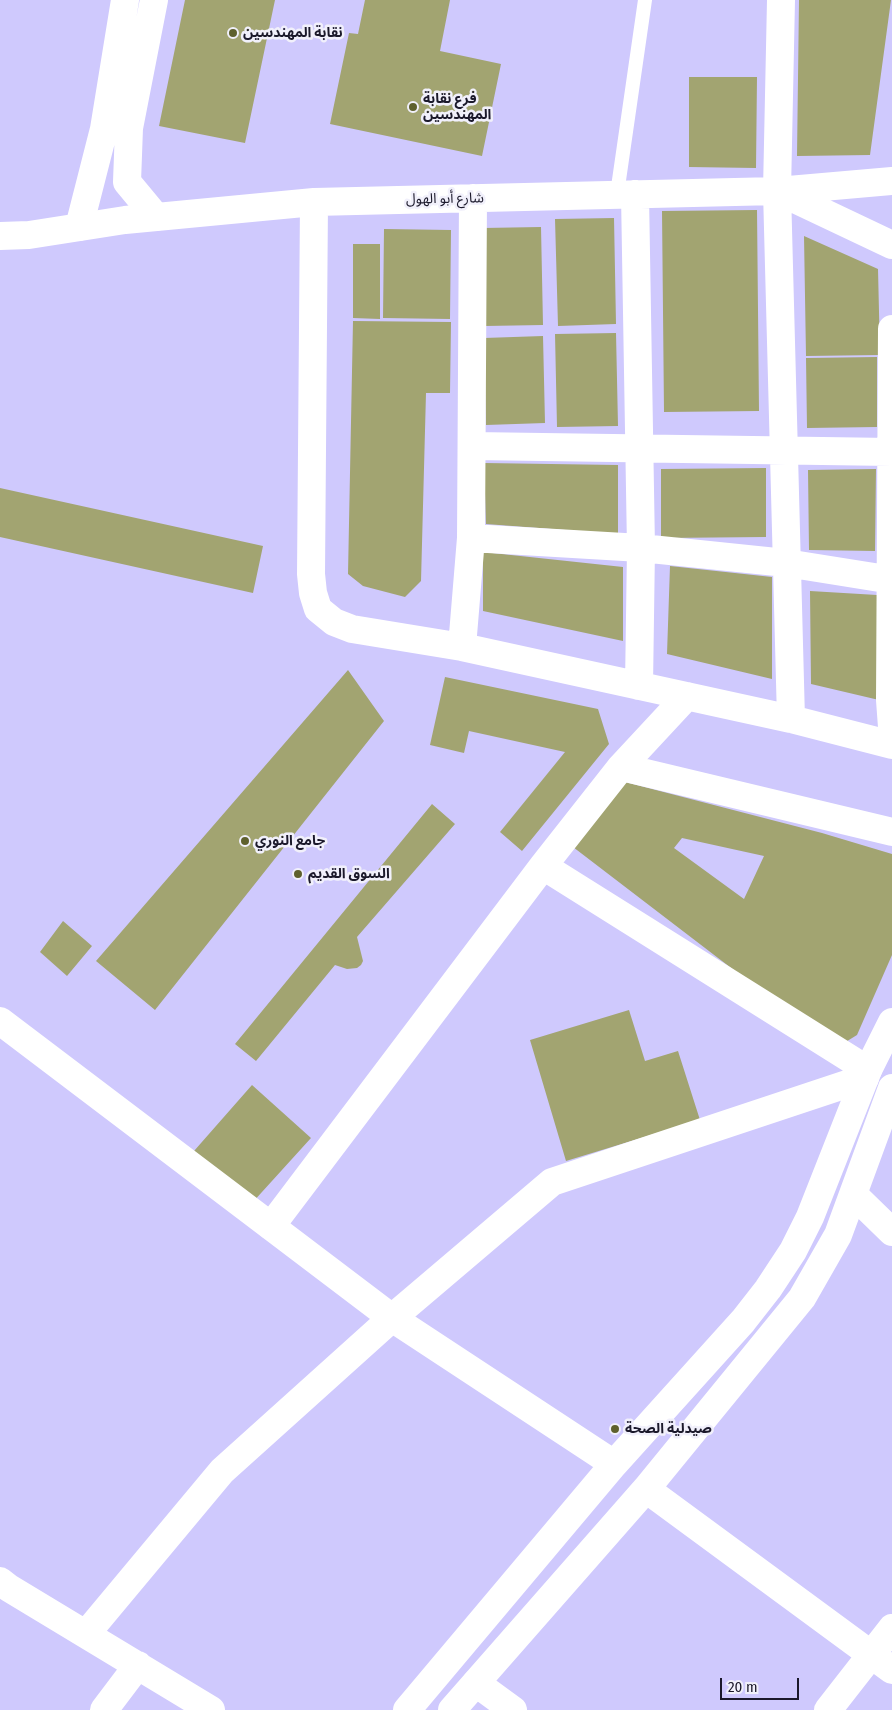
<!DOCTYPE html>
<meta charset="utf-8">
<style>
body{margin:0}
#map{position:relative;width:892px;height:1710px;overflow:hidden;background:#cfc9fd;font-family:"Fira Sans Condensed",sans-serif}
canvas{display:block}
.scale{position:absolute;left:720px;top:1678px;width:79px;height:22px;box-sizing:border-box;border:2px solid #1b192b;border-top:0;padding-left:6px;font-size:15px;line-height:18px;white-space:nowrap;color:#1b192b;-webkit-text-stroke:4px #f1f0fb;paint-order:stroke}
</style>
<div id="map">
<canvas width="892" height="1710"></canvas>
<div class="scale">20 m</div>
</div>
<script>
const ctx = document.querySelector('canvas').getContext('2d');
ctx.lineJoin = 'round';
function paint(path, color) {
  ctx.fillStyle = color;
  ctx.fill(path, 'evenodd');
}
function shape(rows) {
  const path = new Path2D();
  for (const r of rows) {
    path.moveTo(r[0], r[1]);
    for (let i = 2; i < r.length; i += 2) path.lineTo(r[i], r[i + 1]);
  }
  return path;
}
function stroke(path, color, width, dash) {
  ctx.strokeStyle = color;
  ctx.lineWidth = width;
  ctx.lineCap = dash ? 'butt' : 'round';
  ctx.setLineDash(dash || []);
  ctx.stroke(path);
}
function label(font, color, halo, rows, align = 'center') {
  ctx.font = font + ' "Fira Sans Condensed","Noto Sans Arabic",sans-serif';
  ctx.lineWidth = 5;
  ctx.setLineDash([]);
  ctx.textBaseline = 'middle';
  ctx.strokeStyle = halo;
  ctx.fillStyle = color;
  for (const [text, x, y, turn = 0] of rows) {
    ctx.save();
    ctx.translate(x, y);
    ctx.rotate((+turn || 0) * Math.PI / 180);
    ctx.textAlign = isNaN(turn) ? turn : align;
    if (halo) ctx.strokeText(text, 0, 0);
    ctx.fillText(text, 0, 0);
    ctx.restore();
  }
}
paint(shape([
 [185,0,275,0,245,143,159,126],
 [365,0,450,0,440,51,501,64,482,156,330,124,349,33,358,34],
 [799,0,891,0,870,155,797,156],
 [689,77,757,77,756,168,689,167],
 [757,210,759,411,664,412,662,211],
 [614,218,616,324,558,326,555,219],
 [541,227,543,325,485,326,483,228],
 [384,229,451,230,450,319,383,318],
 [804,236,878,269,880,355,806,356],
 [353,244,380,244,380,319,353,318],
 [353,321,451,322,450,393,426,393,421,581,405,597,363,586,348,574],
 [616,333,618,426,557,427,555,334],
 [543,336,545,423,486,425,484,338],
 [877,357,877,427,807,428,806,358],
 [484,463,618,465,618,534,486,524],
 [766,468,766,537,661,538,661,469],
 [876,469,875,551,809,550,808,470],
 [0,488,263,546,253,593,0,537],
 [483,552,623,567,623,641,483,611],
 [670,566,772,577,772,679,667,654],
 [810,591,877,595,879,700,811,684],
 [348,670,384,721,155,1010,96,961],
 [445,677,598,709,609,744,522,851,500,832,565,752,469,731,464,753,430,745],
 [625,782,822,833,892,854,892,955,857,1035,844,1043,756,987,573,847],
 [682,838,764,856,744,899,674,848],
 [432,804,455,824,357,937,363,961,361,965,357,968,347,969,335,965,256,1061,235,1044],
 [63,921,92,946,67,976,40,952],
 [629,1010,645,1061,678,1051,700,1120,566,1161,530,1040],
 [252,1085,311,1138,252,1203,194,1151]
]), '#a2a471');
stroke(shape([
 [617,194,645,0]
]), '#fff', 14);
stroke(shape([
 [781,0,777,191,791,719],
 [778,191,892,245],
 [635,194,641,548,639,686],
 [314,202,311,574,313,593,318,609,334,622,352,629,462,647,791,719,892,745],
 [0,236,29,235,125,220,314,202,777,191,892,181],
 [892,329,890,700,892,727],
 [473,446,892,452],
 [471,538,641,548,786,563,892,580],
 [462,647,471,538,473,198],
 [621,767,892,832],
 [543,866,868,1070],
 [854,1195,892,1232],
 [271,1226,543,866,621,767,687,696],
 [0,1581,9,1588,211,1710],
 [86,1634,222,1471,392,1318,552,1182,865,1078],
 [476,1683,513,1710],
 [104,1710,138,1665],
 [828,1710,892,1628]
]), '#fff', 28);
stroke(shape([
 [154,0,129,128,127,182,156,217],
 [79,227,104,129,125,0],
 [0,1021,392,1318,614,1464],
 [646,1489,892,1670],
 [407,1710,614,1464,743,1321,768,1289,793,1251,810,1217,868,1070,892,1022],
 [452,1710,646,1489,802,1298,838,1235,892,1088]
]), '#fff', 28);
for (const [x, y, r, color] of [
 [233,33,5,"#5e602d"],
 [413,107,5,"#5e602d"],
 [245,841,5,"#5e602d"],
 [298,874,5,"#5e602d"],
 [615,1429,5,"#5e602d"]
]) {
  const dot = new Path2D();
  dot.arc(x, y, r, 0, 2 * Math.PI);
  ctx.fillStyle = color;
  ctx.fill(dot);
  stroke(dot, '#f1f0fb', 2);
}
label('bold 14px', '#1b192b', '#f1f0fb', [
 ["نقابة المهندسين",243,33],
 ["فرع نقابة",423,99],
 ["المهندسين",423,115],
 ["جامع النوري",255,841],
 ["السوق القديم",308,874],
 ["صيدلية الصحة",625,1429]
], 'left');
label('14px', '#1b192b', '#f1f0fb', [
 ["شارع أبو الهول",445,199,-1]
]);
</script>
